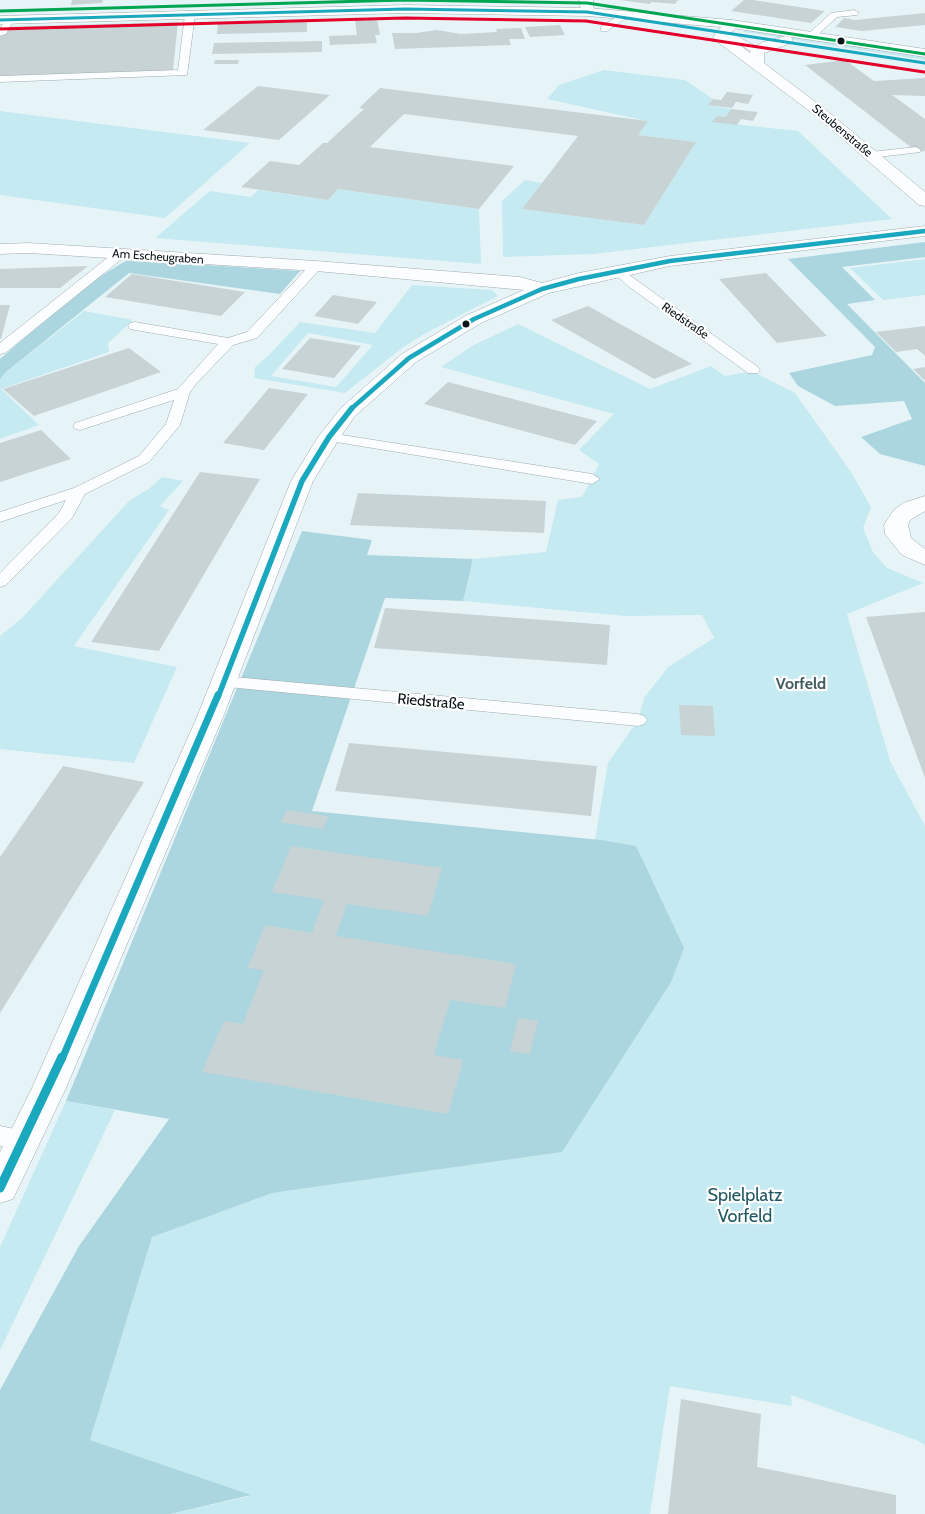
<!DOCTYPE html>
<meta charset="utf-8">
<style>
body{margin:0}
canvas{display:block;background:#e7f4f7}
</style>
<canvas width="925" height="1514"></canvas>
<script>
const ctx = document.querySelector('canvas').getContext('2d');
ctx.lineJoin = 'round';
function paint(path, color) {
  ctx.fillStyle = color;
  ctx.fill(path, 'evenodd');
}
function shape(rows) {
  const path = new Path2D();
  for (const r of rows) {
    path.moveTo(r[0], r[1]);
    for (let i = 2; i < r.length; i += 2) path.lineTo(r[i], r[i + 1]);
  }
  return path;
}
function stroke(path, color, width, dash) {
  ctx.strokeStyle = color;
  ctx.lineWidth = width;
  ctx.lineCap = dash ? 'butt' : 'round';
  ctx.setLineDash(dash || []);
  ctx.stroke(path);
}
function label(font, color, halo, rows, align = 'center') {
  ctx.font = font + ' Cabin,sans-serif';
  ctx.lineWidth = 4.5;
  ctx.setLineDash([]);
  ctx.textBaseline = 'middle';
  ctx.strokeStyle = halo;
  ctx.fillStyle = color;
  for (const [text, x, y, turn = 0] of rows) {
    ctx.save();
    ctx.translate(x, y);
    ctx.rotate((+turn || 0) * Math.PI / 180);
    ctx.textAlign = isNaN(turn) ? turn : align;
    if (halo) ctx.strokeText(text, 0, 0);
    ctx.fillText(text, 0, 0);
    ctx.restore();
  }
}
paint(shape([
 [746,28,925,55,925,60,743,32],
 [604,70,685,80,713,99,709,105,731,109,726,117,717,116,713,122,798,131,892,219,593,254,503,257,502,201,525,180,542,183,523,209,644,225,696,142,638,135,647,121,547,99,559,85],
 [0,111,250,143,165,218,0,195],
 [338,189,479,209,481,264,155,238,210,191,251,197,258,190,328,200],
 [925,259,925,295,883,300,850,268],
 [412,285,492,290,498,296,424,334,402,348,345,393,254,378,255,367,269,355,300,322,375,333],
 [308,333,373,345,336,387,271,376],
 [84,311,133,320,108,343,109,352,1,389,39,425,0,439,0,379,6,372],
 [518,324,650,389,711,366,725,376,752,371,795,393,851,472,871,507,863,528,873,552,887,568,923,583,847,614,890,761,925,826,925,1445,916,1440,791,1395,792,1406,670,1386,650,1514,170,1514,250,1496,90,1440,152,1237,156,1236,165,1196,287,1191,561,1152,654,887,636,846,595,840,608,763,638,720,644,698,668,667,714,638,702,615,625,616,463,601,473,559,546,552,558,500,582,497,599,464,579,450,614,414,441,367,472,346],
 [162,477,183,481,160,506,169,510,74,646,177,667,134,763,0,749,0,636,23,617,129,501,150,488],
 [66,1101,115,1110,0,1350,0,1247]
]), '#c5eaf1');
paint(shape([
 [925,242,925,257,842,267,875,300,847,304,925,383,925,466,880,454,861,437,912,419,904,401,835,406,798,386,789,373,872,355,875,347,788,259],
 [127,260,300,271,280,294,129,273,6,372,0,379,0,359,86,285],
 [302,531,372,540,367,555,473,559,463,601,385,598,312,811,601,840,636,846,684,948,671,982,562,1152,272,1193,152,1237,90,1440,251,1495,170,1514,0,1514,0,1390,79,1246,169,1119,66,1101]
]), '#acd6df');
paint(shape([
 [72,0,103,0,102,3,71,5],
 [620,0,678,0,675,4,652,2,649,4],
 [744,0,753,0,825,11,811,23,731,11],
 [925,13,925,25,862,31,835,27,844,18,855,20],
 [377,19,380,35,375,35,377,43,330,45,329,36,357,35,355,20],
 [178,22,173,70,0,81,0,27],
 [307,22,307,32,217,34,218,23],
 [560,25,565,35,530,37,525,27],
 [521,28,525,39,509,39,511,45,395,49,392,33,416,33,437,30,461,34,497,32,496,29],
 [322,41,322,52,212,54,214,43],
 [215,60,239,60,238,64,214,64],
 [845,60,874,81,925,78,925,96,892,95,925,119,925,151,917,152,805,65],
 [258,86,330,95,279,140,203,130],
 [380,88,648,121,638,135,696,142,644,225,522,209,578,136,404,114,370,147,514,166,479,209,338,189,328,200,241,187,270,161,299,165,323,143,327,143,364,109,359,108],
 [727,92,753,95,748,104,736,102,732,108,708,105,713,99,721,100],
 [731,109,758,112,753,121,741,119,737,125,712,122,717,116,726,117],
 [88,266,60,288,0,288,0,269],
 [766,273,827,336,777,343,719,279],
 [132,274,245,292,221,316,105,297],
 [333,295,377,302,358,324,314,316],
 [0,305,10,305,1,339,0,339],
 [588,306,692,364,654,379,551,320],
 [925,326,925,356,917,349,896,352,876,332],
 [310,338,361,346,334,378,282,369],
 [129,348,161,372,34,416,3,389],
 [925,367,925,381,913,369],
 [448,382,597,421,575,445,424,404],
 [269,388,308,394,264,450,223,443],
 [41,430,71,459,0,482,0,443],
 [200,472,260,479,159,651,91,642],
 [358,493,546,501,544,533,350,525],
 [385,608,610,625,607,665,374,648],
 [925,612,925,778,866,617],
 [679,705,713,706,715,736,681,735],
 [349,743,597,766,591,816,335,791],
 [63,766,144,782,0,1013,0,857],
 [287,810,328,816,323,829,281,822],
 [291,846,442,868,428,916,347,904,336,936,516,964,505,1008,450,1000,434,1055,463,1060,448,1114,202,1072,224,1021,243,1024,264,970,248,968,265,925,312,933,324,900,272,892],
 [518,1018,538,1021,530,1054,510,1051],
 [681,1399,761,1414,757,1467,896,1495,896,1514,668,1514]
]), '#c8d3d5');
const lane = shape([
 [854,10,859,13,857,15,837,17,814,38,806,36,831,13,854,10],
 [190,12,195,15,187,75,0,82,0,76,178,70,185,15,190,12],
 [618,16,626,18,607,31,601,31,601,27,618,16],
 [9,17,14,20,6,34,0,36,0,29,6,18,9,17],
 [725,29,760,49,762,51,754,53,722,34,722,30,725,29],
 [916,147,921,150,920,152,871,158,866,155,871,152,916,147],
 [120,250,126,254,124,257,5,353,0,354,0,343,116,251,120,250],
 [316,262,322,266,320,269,257,338,233,345,196,384,190,392,180,425,149,462,85,494,72,518,6,585,0,587,0,573,59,513,66,500,0,522,0,512,74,488,139,456,166,424,174,400,80,430,75,429,73,426,75,423,178,389,218,344,135,330,130,329,128,326,130,323,135,322,228,338,247,332,312,263,316,262],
 [618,267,758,367,760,370,758,373,748,373,628,286,612,271,618,267],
 [329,433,592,474,600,479,592,484,324,440,322,437,329,433],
 [223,676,638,714,644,716,647,720,644,724,638,726,217,686,214,682,217,678,223,676],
 [0,1126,33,1133,37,1140,33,1147,25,1150,0,1146,0,1126]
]);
const street = shape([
 [579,0,593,0,594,12,592,15,582,15,579,0],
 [732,20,739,24,728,36,750,53,752,48,763,42,786,36,791,37,793,40,791,43,764,53,764,63,826,110,925,192,925,206,919,205,816,116,715,40,713,37,715,34,727,21,732,20],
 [925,226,925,236,670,266,549,293,481,323,416,362,355,416,339,439,313,481,223,717,66,1088,13,1199,0,1203,0,1152,32,1088,197,717,291,481,318,437,341,408,402,354,467,315,524,290,316,271,29,253,0,254,0,244,29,243,316,261,520,277,542,283,579,273,670,256,925,226],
 [925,496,925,511,910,520,908,525,911,538,925,549,925,565,902,555,885,534,884,525,893,511,903,503,925,496]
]);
const secondary = shape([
 [405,5,587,8,732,20,925,49,925,57,732,28,587,16,405,13,0,24,0,16,405,5]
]);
stroke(lane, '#9faaad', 1);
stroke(street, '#9faaad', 1);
stroke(secondary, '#9faaad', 1);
paint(lane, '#fbfdfe');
paint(street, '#fbfdfe');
paint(secondary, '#fbfdfe');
stroke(shape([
 [0,20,405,9,587,12,925,63]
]), '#1aa8be', 3);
stroke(shape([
 [351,409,409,358,474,319,542,289,579,279,670,261,925,231]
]), '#1aa8be', 4.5);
stroke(shape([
 [218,697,302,481,329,437,352,408]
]), '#1aa8be', 5.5);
stroke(shape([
 [62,1059,218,695]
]), '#1aa8be', 7);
stroke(shape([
 [0,1188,62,1057]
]), '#1aa8be', 9);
stroke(shape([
 [0,29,405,18,586,21,924,72]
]), '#e4002b', 3);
stroke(shape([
 [0,11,405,0,587,3,925,54]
]), '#00a651', 3);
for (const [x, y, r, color] of [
 [841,41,4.5,"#091416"],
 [466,324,4.5,"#091416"]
]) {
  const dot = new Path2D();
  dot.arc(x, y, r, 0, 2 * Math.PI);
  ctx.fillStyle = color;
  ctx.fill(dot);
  stroke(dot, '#fff', 2);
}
label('12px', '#091416', '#fff', [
 ["Steubenstraße",842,131,40],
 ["Am Escheugraben",158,257,4],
 ["Riedstraße",685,321,35]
]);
label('15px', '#091416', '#fff', [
 ["Riedstraße",431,702,5]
]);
label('bold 16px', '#435c61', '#fff', [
 ["Vorfeld",801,684]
]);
label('18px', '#205862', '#fff', [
 ["Spielplatz",745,1196],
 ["Vorfeld",745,1217]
]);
</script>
